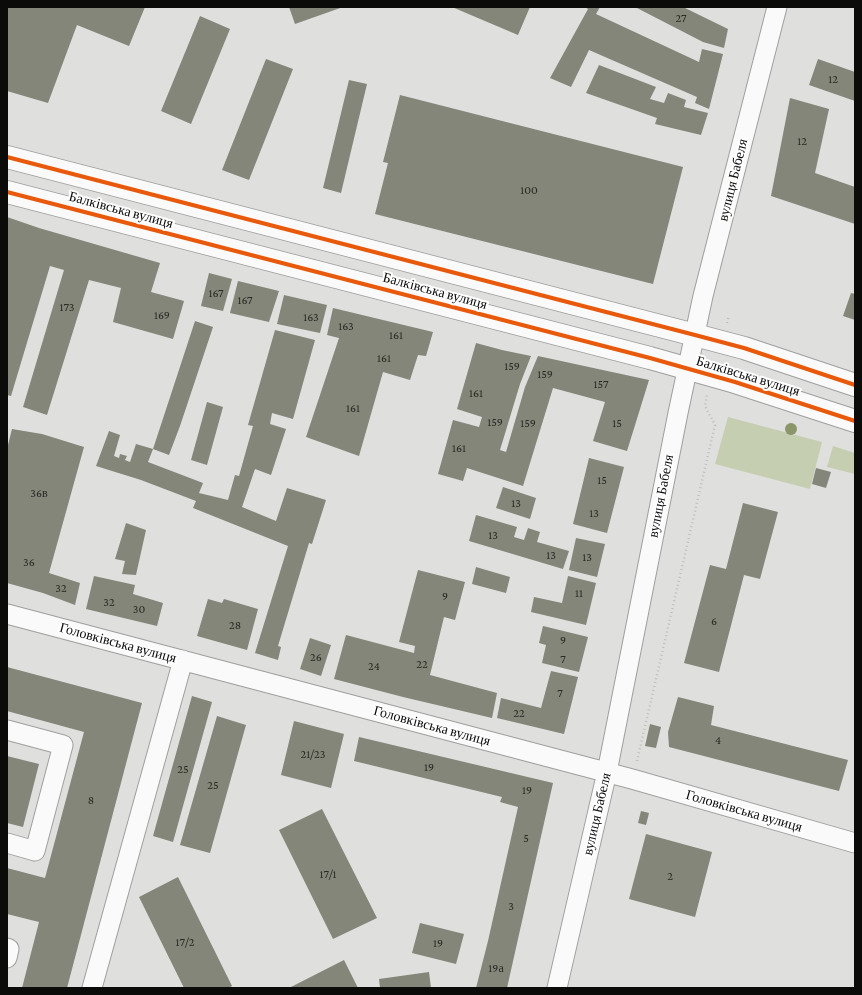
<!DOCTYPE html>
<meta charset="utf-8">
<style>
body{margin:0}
#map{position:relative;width:862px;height:995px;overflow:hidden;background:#dfdfde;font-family:"Crimson Pro",serif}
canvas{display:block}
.frame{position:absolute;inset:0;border:8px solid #0b0b0a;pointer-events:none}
</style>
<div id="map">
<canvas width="862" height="995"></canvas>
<div class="frame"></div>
</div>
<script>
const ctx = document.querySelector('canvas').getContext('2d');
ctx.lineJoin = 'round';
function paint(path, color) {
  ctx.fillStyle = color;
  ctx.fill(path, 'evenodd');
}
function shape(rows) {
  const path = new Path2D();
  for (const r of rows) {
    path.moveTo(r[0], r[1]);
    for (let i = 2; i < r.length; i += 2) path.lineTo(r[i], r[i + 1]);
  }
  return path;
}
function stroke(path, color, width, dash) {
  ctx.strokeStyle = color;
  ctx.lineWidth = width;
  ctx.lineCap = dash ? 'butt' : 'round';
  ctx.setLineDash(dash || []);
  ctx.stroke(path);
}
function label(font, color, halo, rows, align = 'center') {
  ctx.font = font + ' "Crimson Pro",serif';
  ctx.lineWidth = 4;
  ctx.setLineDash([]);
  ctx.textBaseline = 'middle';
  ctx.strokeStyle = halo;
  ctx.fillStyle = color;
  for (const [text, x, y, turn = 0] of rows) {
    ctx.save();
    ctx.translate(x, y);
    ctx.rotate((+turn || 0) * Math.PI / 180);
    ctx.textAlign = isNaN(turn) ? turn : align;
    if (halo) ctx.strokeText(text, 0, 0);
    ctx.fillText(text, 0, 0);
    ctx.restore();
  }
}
paint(shape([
 [728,417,822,442,810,489,715,464],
 [833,446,855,453,855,474,827,467]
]), '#c6ceb1');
paint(shape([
 [7,7,145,7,129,46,77,25,48,103,7,91,7,37,8,34,7,34],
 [289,7,343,7,295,24],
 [452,7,530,7,518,35],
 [585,7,600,7,596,14,699,62,702,49,723,54,709,109,695,103,697,97,589,50,571,87,550,78,588,9],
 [635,7,683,7,728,29,724,48,703,42],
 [200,16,230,29,191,124,161,111],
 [266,59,293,69,249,180,222,170],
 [818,59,855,72,855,101,809,85],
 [599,65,656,87,650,99,664,103,668,93,686,100,684,107,708,113,701,135,655,124,657,118,586,93],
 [349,80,367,84,341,193,323,188],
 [400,95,683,167,653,284,375,214,388,163,383,162],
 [790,98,829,109,815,173,855,187,855,224,771,196],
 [7,217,39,228,160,263,151,292,184,301,173,339,113,322,121,288,89,280,47,415,23,407,64,270,50,266,11,396,7,395],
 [209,273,232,279,223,311,201,306],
 [238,281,279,291,269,322,230,313],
 [851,293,855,294,855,320,843,316],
 [284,295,327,305,320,333,277,324],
 [333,308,433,332,426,356,418,355,410,380,383,372,359,456,306,437,339,338,327,335],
 [195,321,213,327,180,426,169,455,153,449],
 [275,330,315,340,293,419,272,413,270,424,286,429,271,475,255,469,242,507,276,521,287,488,326,500,312,544,309,543,278,646,281,647,278,660,255,653,288,546,193,508,196,501,141,480,96,466,109,431,120,435,114,456,119,458,120,454,127,456,125,460,130,462,136,444,153,449,148,462,203,483,199,493,228,500,235,475,239,476,253,426,248,425],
 [476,343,502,350,531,356,520,384,500,450,506,452,525,387,538,356,649,380,627,451,593,441,605,402,553,388,523,486,467,468,463,481,438,474,453,420,479,427,482,417,457,409],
 [207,402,223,407,207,465,191,460],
 [12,429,42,434,84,447,49,573,80,583,75,605,43,593,7,583,7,449],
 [589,458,624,467,607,533,573,524],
 [816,468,831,472,826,488,812,484],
 [503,487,536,498,530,519,496,508],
 [743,503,778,512,760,579,744,575,719,672,684,663,710,565,726,569],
 [476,515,517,527,514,537,524,540,528,528,540,532,537,542,569,551,563,569,469,541],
 [126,523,146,530,136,575,122,574,125,561,115,559],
 [576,538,605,544,597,577,569,570],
 [476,567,510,577,506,593,472,584],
 [418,570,465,582,455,620,444,617,430,675,497,693,492,718,403,697,334,679,346,635,414,653,415,646,399,642],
 [94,576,135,585,133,594,163,603,157,626,86,609],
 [568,576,596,583,586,625,531,612,534,597,562,603],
 [208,599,222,603,224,599,258,609,247,650,197,636],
 [543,626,588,637,579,672,542,663,546,645,539,643],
 [310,638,331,645,321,676,300,669],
 [7,667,142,703,67,988,22,988,39,922,7,914,7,868,45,878,84,732,7,711],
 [551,671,578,677,564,734,497,718,501,698,541,708],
 [192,696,212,702,173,842,153,836],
 [678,697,714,706,711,725,848,760,839,791,669,747,668,732],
 [217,716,246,725,210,853,180,845],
 [294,721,344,734,331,788,281,775],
 [650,724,661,727,656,748,645,746],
 [359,737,553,783,507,988,476,988,488,941,518,807,500,802,502,797,354,761],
 [7,756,39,764,23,827,7,823],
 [322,809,377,918,333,939,279,830],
 [641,811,649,813,646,825,638,823],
 [646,834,712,852,695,917,629,899],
 [178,877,232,986,229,988,184,988,139,897],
 [420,923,464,934,456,964,412,953],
 [344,960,358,988,289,988],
 [429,972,431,988,380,988,379,979]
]), '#838678');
const minor = shape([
 [7,614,632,779,855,843],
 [7,730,63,745,35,851,7,843],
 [7,948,9,949,7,958],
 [92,988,183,660],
 [557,988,607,772,678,413,703,296,777,7]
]);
const major = shape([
 [7,157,695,335,744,348,855,385],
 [7,192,650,358,735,382,855,421]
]);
stroke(minor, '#9f9f9e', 21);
stroke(major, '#9f9f9e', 24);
stroke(shape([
 [727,323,729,316],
 [637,761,715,425,705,406,707,395]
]), '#bebebd', 2.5, [1, 3]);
stroke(minor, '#fafafa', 19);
stroke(major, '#fafafa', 22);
stroke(shape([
 [7,157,695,335,744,348,855,385],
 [7,192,650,358,735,382,855,421]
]), '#e8590c', 4);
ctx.fillStyle = '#8c966b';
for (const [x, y] of [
 [791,429]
]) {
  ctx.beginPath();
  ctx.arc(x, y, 6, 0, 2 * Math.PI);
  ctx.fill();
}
label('12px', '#292a26', null, [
 ["27",681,18],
 ["12",833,79],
 ["12",802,141],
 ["100",529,190],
 ["167",216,293],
 ["167",245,300],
 ["173",67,307],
 ["169",162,315],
 ["163",311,317],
 ["163",346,326],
 ["161",396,335],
 ["161",384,358],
 ["159",512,366],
 ["159",545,374],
 ["157",601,384],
 ["161",476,393],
 ["161",353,408],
 ["159",495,422],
 ["159",528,423],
 ["15",617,423],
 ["161",459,448],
 ["15",602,480],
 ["36в",39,493],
 ["13",516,503],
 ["13",594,513],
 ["13",493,535],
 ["13",551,555],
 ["13",587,557],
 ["36",29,562],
 ["32",61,588],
 ["11",579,593],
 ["9",445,596],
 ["32",109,602],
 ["30",139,609],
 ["6",714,621],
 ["28",235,625],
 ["9",563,640],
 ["26",316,657],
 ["7",563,659],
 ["22",422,664],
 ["24",374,666],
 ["7",560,693],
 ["22",519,713],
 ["4",718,740],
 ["21/23",313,754],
 ["19",429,767],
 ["25",183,769],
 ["25",213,785],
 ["19",527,790],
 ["8",91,800],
 ["5",526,838],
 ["17/1",328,874],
 ["2",670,876],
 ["3",511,906],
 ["17/2",185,942],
 ["19",438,943],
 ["19а",496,968]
]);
label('14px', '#0b0b0a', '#fff', [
 ["вулиця Бабеля",733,180,-76],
 ["Балківська вулиця",121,210,15],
 ["Балківська вулиця",435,291,15],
 ["Балківська вулиця",748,376,17],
 ["вулиця Бабеля",661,496,-79],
 ["Головківська вулиця",118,643,15],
 ["Головківська вулиця",432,726,15],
 ["Головківська вулиця",744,811,16],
 ["вулиця Бабеля",597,814,-77]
]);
</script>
